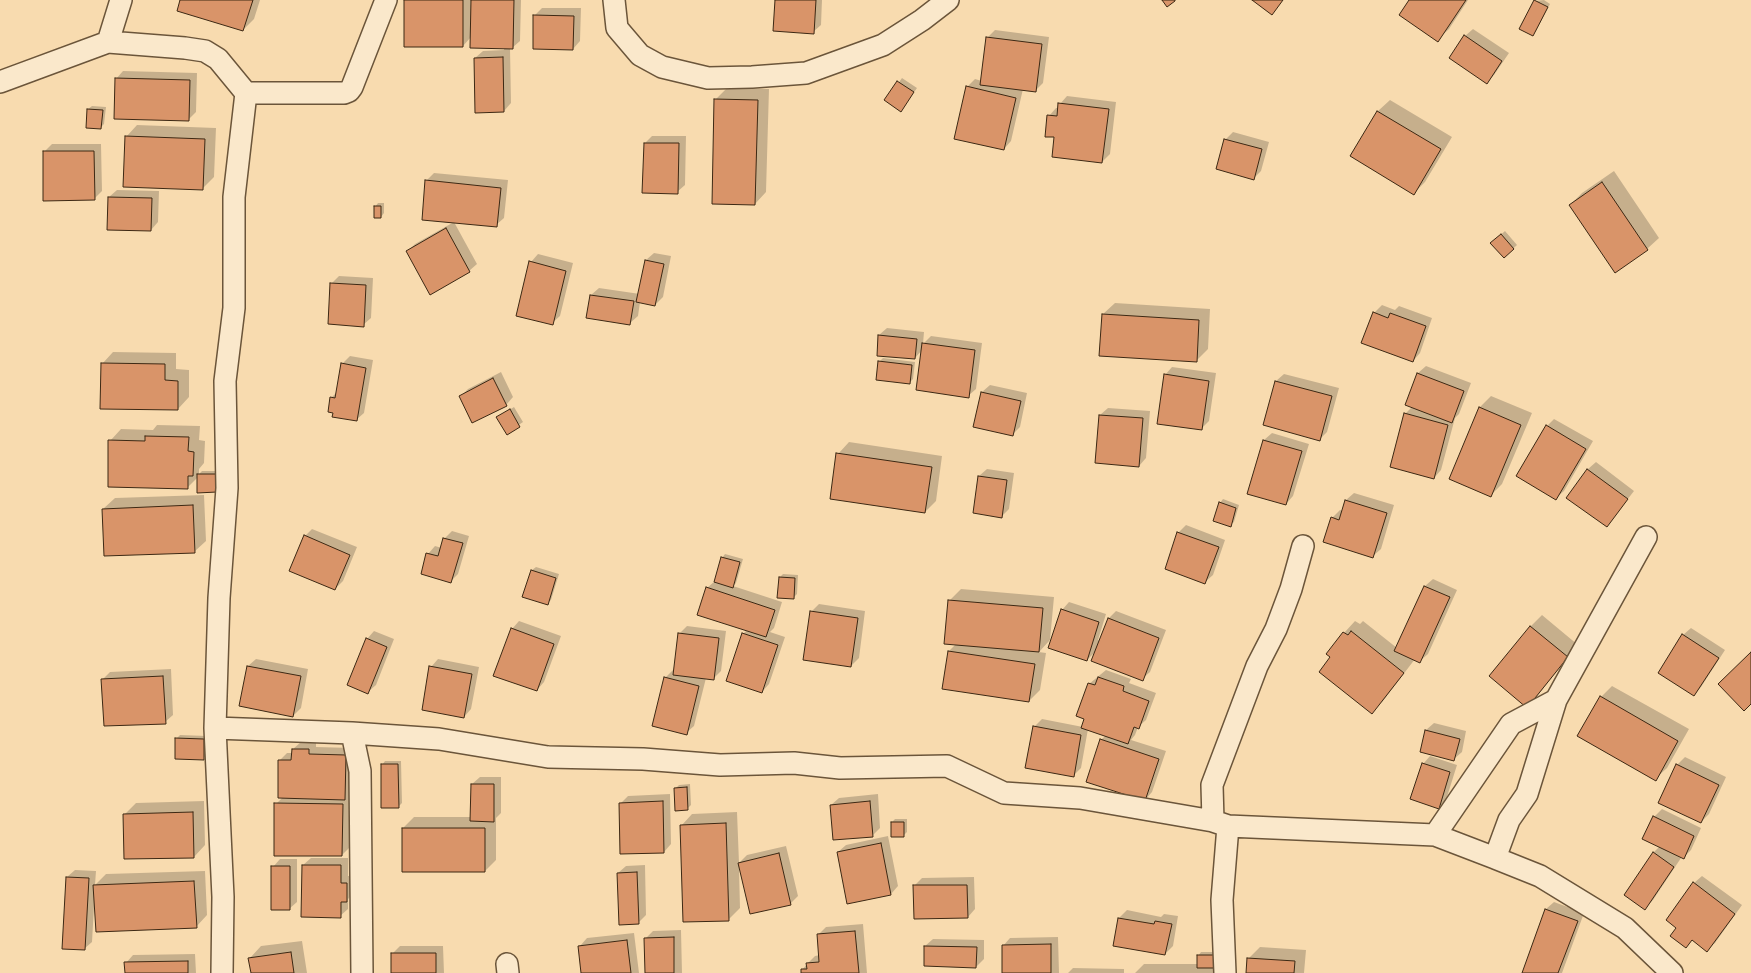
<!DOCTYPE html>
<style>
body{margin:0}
canvas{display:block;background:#f8dbaf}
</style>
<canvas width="1751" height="973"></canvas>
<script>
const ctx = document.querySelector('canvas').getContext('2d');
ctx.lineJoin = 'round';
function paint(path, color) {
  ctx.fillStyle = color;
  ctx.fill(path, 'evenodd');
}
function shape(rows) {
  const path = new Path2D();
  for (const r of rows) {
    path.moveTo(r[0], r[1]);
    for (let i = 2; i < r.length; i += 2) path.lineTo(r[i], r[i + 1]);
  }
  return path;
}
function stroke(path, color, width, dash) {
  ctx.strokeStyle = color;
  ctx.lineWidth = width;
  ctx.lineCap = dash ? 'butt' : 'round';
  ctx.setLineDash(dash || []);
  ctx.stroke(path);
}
paint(shape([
 [182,0,260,0,254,19,243,30],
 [406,0,521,0,520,41,512,48,510,48,511,103,504,111,475,58,483,51,504,50,504,48,471,37,463,46],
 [776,0,822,0,821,25,813,32],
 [1411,0,1468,0,1449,29,1437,40],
 [1544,0,1550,4,1536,31,1533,34,1521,28,1535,1],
 [542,8,581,8,580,41,573,49,535,15],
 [1473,29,1509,53,1494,75,1487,82,1465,36],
 [995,30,1049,37,1043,83,1035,91,1023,89,1011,141,1004,149,967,87,975,79,982,81,987,38],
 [123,71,197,73,196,112,188,120,116,79],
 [902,78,917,88,901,111,886,100],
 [727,88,769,89,766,192,755,204,716,99],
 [1067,96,1116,102,1110,154,1102,162,1056,136,1049,116,1056,108,1059,108,1060,104],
 [1390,100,1452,137,1425,182,1414,193,1352,156,1378,111],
 [92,106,106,107,104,124,100,128,88,109],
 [137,125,216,128,214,177,202,189,126,137],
 [1233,132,1269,142,1261,171,1254,178,1218,168,1226,139],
 [652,136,686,136,685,185,677,192,645,143],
 [52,144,101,144,102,191,94,199,44,152],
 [1614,171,1659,238,1647,249,1570,205,1582,193],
 [434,173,508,180,504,218,496,225,426,181],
 [117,190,159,191,158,222,151,230,109,197],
 [378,203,384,203,384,213,381,217,375,207],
 [454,222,477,264,469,271,408,251,415,244],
 [1505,231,1517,245,1504,257,1496,239],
 [654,253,671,256,663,297,655,305,640,302,638,316,630,323,591,295,599,288,640,294,646,260],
 [538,254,573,263,560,316,552,323,531,262],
 [339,276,373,278,371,318,363,325,331,284],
 [1115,303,1210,309,1208,349,1196,361,1103,314],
 [1382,305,1395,310,1399,306,1432,318,1420,353,1413,361,1374,313],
 [887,328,924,332,923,344,931,336,982,343,976,389,968,396,922,350,915,358,879,335],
 [113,352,176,353,176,369,189,370,189,397,178,409,102,364],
 [350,356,373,360,364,413,356,420,334,412,332,397,338,391,342,364],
 [883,358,915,362,913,379,910,382,879,362],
 [1426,366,1471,383,1459,414,1455,418,1441,470,1434,478,1405,414,1413,406,1407,404,1418,373],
 [1172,367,1216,373,1209,421,1201,429,1165,375],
 [501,372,513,397,506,405,461,396,468,389],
 [1284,374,1339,388,1327,432,1320,439,1265,425,1276,381],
 [990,385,1027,393,1020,427,1012,435,974,426,982,392],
 [1491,396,1532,413,1502,484,1491,495,1451,478,1480,407],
 [514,407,523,422,507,433,498,417],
 [1108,408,1150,411,1146,458,1139,466,1100,415],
 [1554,419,1593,441,1564,491,1556,498,1547,426],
 [157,425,200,426,199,440,205,441,204,463,199,469,199,474,202,471,220,471,220,488,199,476,187,488,110,441,121,429,153,430],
 [1272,433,1309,444,1293,496,1286,504,1249,493,1264,440],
 [849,442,942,456,936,501,925,512,838,454],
 [1596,462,1634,491,1607,526,1568,497,1588,469],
 [987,469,1014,473,1009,509,1002,516,979,476],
 [1354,493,1394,505,1381,549,1373,556,1332,518,1340,510,1343,511,1346,500],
 [204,495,206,541,194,552,103,509,115,498],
 [1223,499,1239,505,1234,522,1230,525,1220,503],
 [1186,525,1225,540,1213,575,1205,582,1178,533],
 [312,529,357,547,343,581,335,589,305,536],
 [452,531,469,536,458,574,451,581,428,554,435,546,442,548,444,539],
 [725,554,743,559,736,583,733,586,782,602,774,628,770,632,785,637,769,684,762,692,743,634,747,630,707,588,715,581,722,558],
 [536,567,559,574,551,600,547,603,524,596,532,570],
 [783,574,798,575,797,594,793,598,780,577],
 [1433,579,1457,590,1428,654,1420,661,1415,659,1383,701,1371,712,1332,657,1344,633,1355,621,1360,624,1363,621,1397,648,1425,586],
 [961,589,1054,597,1050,640,1039,652,1046,653,1040,690,1029,701,949,651,957,643,949,601],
 [1069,602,1106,614,1098,640,1100,641,1109,618,1116,611,1166,630,1150,672,1142,679,1097,650,1087,660,1062,610],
 [819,604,865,611,859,658,851,666,811,612],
 [1542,615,1578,645,1538,695,1526,706,1490,676,1531,626],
 [519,621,561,636,544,682,537,690,512,629],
 [687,626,726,631,721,671,713,679,706,678,694,726,686,733,665,678,673,670,674,670,679,634],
 [1691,628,1725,650,1701,687,1694,695,1683,635],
 [374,631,394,639,376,685,368,692,367,639],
 [256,659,308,669,301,708,293,716,241,705,248,666],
 [438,659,479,667,471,709,464,717,431,667],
 [171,669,173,715,165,722,103,679,110,672],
 [1106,670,1131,679,1129,683,1156,693,1146,720,1138,727,1135,735,1131,740,1166,751,1152,792,1145,800,1101,740,1106,735,1088,729,1081,768,1073,776,1034,727,1042,719,1083,727,1089,684],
 [1612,686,1689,729,1667,768,1655,779,1601,697],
 [1434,723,1466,731,1462,752,1454,759,1426,730],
 [180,735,207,736,207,755,203,758,177,738],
 [301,742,316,742,316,747,353,748,353,844,342,855,276,804,283,797,280,760,287,753,293,753,293,749],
 [1430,756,1457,765,1446,800,1439,807,1423,764],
 [1685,757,1726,777,1709,814,1701,822,1677,765],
 [385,761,401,761,402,803,399,806,382,765],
 [480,777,501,777,501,813,496,818,496,860,485,871,403,828,414,817,472,817,472,784],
 [690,784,691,805,687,809,676,788,679,785],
 [670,794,671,844,664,852,621,803,628,796],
 [878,794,880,828,873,835,831,805,839,798],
 [204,801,205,845,194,857,125,814,136,803],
 [1662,809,1701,828,1691,850,1684,857,1677,854,1676,855,1681,858,1653,900,1645,908,1653,853,1660,846,1654,817],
 [737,812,739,863,747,855,786,846,798,896,790,904,739,868,740,908,729,919,681,826,692,814],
 [895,819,907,819,907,832,903,836,892,822],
 [888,836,898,886,891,894,848,902,838,852,846,845],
 [311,858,348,858,348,876,354,876,354,893,348,899,348,909,340,916,303,865],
 [280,859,297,859,297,902,289,909,273,867],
 [645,865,646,915,639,922,618,873,626,866],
 [75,870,96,871,95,885,106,874,205,871,207,915,196,927,94,907,92,942,84,949,67,877],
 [1702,876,1742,905,1715,943,1707,950,1693,939,1686,947,1678,927,1694,883],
 [974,877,975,909,968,917,914,886,922,878],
 [1554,902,1584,913,1562,973,1523,973,1546,909],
 [1127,910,1161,917,1164,914,1178,916,1173,946,1165,954,1114,945,1119,918],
 [863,924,867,973,803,973,802,970,808,963,815,956,820,955,818,935,826,927],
 [681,930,682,973,646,973,646,938,653,931],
 [634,933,639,973,583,973,580,946,587,938],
 [1058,937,1059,973,1003,973,1003,946,1010,938],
 [933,939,984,940,984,959,976,967,925,946],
 [302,941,307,973,252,973,250,958,261,946],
 [400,946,443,946,444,973,393,973,392,954],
 [1260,947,1306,950,1304,973,1247,973,1248,959],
 [1201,952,1221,952,1220,973,1135,973,1144,964,1198,964,1198,956],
 [195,954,196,973,126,973,126,963,133,955],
 [1073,968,1124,969,1124,973,1068,973]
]), '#0003');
const building = shape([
 [180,0,253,0,243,31,177,11,180,0],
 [404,0,463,0,463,47,404,47,404,0],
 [471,0,514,0,513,49,470,48,471,0],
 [775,0,816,0,814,34,773,31,775,0],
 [1162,0,1175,0,1175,1,1167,7,1162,0],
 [1252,0,1283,0,1272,15,1252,0],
 [1409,0,1466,0,1438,42,1399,15,1409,0],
 [1534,0,1548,7,1533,36,1519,29,1534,0],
 [533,15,574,16,573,50,533,49,533,15],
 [1464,35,1502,61,1487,84,1449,58,1464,35],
 [986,37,1042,44,1036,92,980,85,986,37],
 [503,57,504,112,475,113,474,58,503,57],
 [115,78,190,80,189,121,114,119,115,78],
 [897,81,914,92,901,112,884,100,897,81],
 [966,86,1016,98,1004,150,954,139,966,86],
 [714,99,758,100,755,205,712,204,714,99],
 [1058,103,1109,109,1102,163,1052,157,1054,137,1045,137,1047,115,1057,116,1058,103],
 [87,109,103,110,101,129,86,128,87,109],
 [1377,111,1441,149,1414,195,1350,156,1377,111],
 [125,136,205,139,203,190,123,187,125,136],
 [1224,139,1262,149,1254,180,1216,169,1224,139],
 [644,143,679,143,678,194,642,193,644,143],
 [43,151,94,151,95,200,43,201,43,151],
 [425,180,501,188,497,227,422,220,425,180],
 [1602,182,1648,250,1615,273,1569,205,1602,182],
 [108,197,152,198,151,231,107,230,108,197],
 [374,206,381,206,381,218,374,218,374,206],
 [446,228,470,272,430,295,406,251,446,228],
 [1501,234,1514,249,1504,258,1490,243,1501,234],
 [645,260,664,264,655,306,636,302,645,260],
 [529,261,566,271,553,325,516,316,529,261],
 [330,283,366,285,364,327,328,324,330,283],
 [590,295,634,301,630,325,586,318,590,295],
 [1373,312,1388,318,1390,313,1426,326,1413,362,1361,343,1373,312],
 [1102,314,1199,320,1197,362,1099,356,1102,314],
 [878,335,917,339,915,359,877,356,878,335],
 [922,343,975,350,969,398,916,390,922,343],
 [878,361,912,365,910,384,876,380,878,361],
 [101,363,165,364,165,380,178,381,178,410,100,409,101,363],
 [341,363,366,368,357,421,332,417,333,413,328,412,330,397,335,398,341,363],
 [1417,373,1464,391,1452,423,1405,405,1417,373],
 [1164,374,1209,381,1202,430,1157,424,1164,374],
 [493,378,507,406,472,423,459,396,493,378],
 [1275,381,1332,396,1320,441,1263,425,1275,381],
 [981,392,1021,401,1013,436,973,427,981,392],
 [1479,407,1521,425,1491,497,1449,479,1479,407],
 [510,409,520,427,507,435,496,417,510,409],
 [1404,413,1448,425,1434,479,1390,467,1404,413],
 [1099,415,1143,418,1139,467,1095,463,1099,415],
 [1546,425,1586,449,1556,500,1516,476,1546,425],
 [145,436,189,437,188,451,194,452,193,476,188,476,188,489,108,487,108,440,145,441,145,436],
 [1263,440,1302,451,1286,505,1247,494,1263,440],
 [836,453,932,467,925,513,830,499,836,453],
 [1587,469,1628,499,1607,527,1566,498,1587,469],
 [197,474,217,474,217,492,197,493,197,474],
 [978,476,1007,480,1002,518,973,513,978,476],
 [1345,500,1387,513,1373,558,1323,542,1331,517,1339,520,1345,500],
 [1219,502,1236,508,1231,527,1213,521,1219,502],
 [193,505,195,553,104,556,102,509,193,505],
 [1177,532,1219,547,1205,584,1165,569,1177,532],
 [304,535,350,555,335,590,289,571,304,535],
 [443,538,463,543,451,583,421,574,426,553,438,556,443,538],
 [721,557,740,562,733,588,714,582,721,557],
 [531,570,556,578,548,605,522,597,531,570],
 [779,577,795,578,794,599,777,598,779,577],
 [1424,586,1450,597,1420,663,1394,651,1424,586],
 [706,587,775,610,766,637,697,615,706,587],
 [948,600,1043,608,1039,652,944,644,948,600],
 [1061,609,1099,622,1087,661,1048,648,1061,609],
 [810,611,858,618,851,667,803,660,810,611],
 [1108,618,1159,638,1143,681,1091,661,1108,618],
 [1530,626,1568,657,1527,708,1489,676,1530,626],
 [511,628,554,644,537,691,493,676,511,628],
 [1351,631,1404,673,1372,714,1319,672,1330,657,1326,654,1343,632,1348,635,1351,631],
 [678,633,719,638,714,680,673,675,678,633],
 [742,633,778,645,762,693,726,681,742,633],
 [1682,634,1719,658,1694,696,1658,673,1682,634],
 [366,638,387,647,368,694,347,685,366,638],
 [948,651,1035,664,1029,702,942,689,948,651],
 [1751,652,1751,704,1744,711,1718,684,1751,652],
 [247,666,301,676,293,717,239,706,247,666],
 [429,666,472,674,464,718,422,710,429,666],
 [163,676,166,724,104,726,101,679,163,676],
 [664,677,699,686,687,735,652,726,664,677],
 [1098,677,1124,686,1123,691,1149,701,1139,729,1134,727,1128,744,1081,728,1084,719,1076,716,1088,683,1095,685,1098,677],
 [1600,696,1678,741,1656,781,1577,736,1600,696],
 [1033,726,1081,735,1074,777,1025,768,1033,726],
 [1425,730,1460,739,1454,761,1420,752,1425,730],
 [175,738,204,739,204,760,175,759,175,738],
 [1100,739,1159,759,1145,801,1086,782,1100,739],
 [292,749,309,749,309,754,346,755,345,800,278,798,278,760,291,760,292,749],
 [1422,763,1450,772,1439,809,1410,799,1422,763],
 [381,764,398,764,399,808,381,808,381,764],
 [1676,764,1719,785,1701,823,1658,803,1676,764],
 [471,784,494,784,494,822,470,821,471,784],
 [687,787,688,810,675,811,674,788,687,787],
 [663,801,664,853,620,854,619,803,663,801],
 [870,801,873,837,833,840,830,805,870,801],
 [274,803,343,804,342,856,274,856,274,803],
 [193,812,194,858,124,859,123,814,193,812],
 [1653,816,1694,836,1684,859,1642,839,1653,816],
 [891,822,904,822,904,837,891,837,891,822],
 [726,823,729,921,683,922,680,825,726,823],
 [402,828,485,828,485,872,402,872,402,828],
 [881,843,891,895,847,904,837,852,881,843],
 [1653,852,1674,867,1645,910,1624,895,1653,852],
 [779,853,791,905,750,914,738,863,779,853],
 [302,865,341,865,341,883,347,883,347,902,341,902,341,918,301,917,302,865],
 [271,866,290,866,290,910,271,910,271,866],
 [637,872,639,924,619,925,617,873,637,872],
 [66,877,89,878,85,950,62,949,66,877],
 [194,881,197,928,96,932,93,885,194,881],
 [1693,882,1735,914,1707,952,1692,940,1686,948,1670,936,1676,928,1666,920,1693,882],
 [913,885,967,885,968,918,914,919,913,885],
 [1545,909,1578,921,1558,973,1522,973,1545,909],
 [1118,918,1154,924,1155,921,1172,924,1165,955,1113,946,1118,918],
 [855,931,859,973,801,973,801,969,807,969,806,963,819,962,817,934,855,931],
 [674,937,674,973,645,973,644,938,674,937],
 [627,940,631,973,581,973,578,946,627,940],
 [1051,944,1051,973,1002,973,1002,945,1051,944],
 [924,946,977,947,976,968,924,966,924,946],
 [291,952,294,973,251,973,248,958,291,952],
 [391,953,436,953,436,973,391,973,391,953],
 [1197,955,1218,955,1218,968,1197,968,1197,955],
 [1247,958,1295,961,1294,973,1246,973,1247,958],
 [188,961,188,973,125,973,124,962,188,961]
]);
paint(building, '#d99469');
stroke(building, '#3c2813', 1);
const minor = shape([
 [121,0,108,42,185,48,205,51,218,59,246,93],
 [614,0,617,28,640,55,662,67,708,78,752,77,806,73,883,45,922,20,948,0],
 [0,82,108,42],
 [215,728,352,733,439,739,548,757,643,759,720,765,794,763,840,768,947,766,1004,793,1080,798,1213,821],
 [352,733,360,771,362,973],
 [1228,826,1435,835,1495,858,1509,820,1527,794,1556,700,1646,537],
 [1435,835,1511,724,1556,700],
 [1495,858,1540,876,1625,928,1672,973],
 [507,964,508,973],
 [222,973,223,897,215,728,219,598,227,488,225,381,234,308,234,197,246,93,344,93,349,91,352,87,386,0],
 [1225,973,1222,900,1228,826,1213,821,1212,785,1257,666,1276,629,1291,589,1303,546]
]);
stroke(minor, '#6b553a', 24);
stroke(minor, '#fae8cb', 21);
</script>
